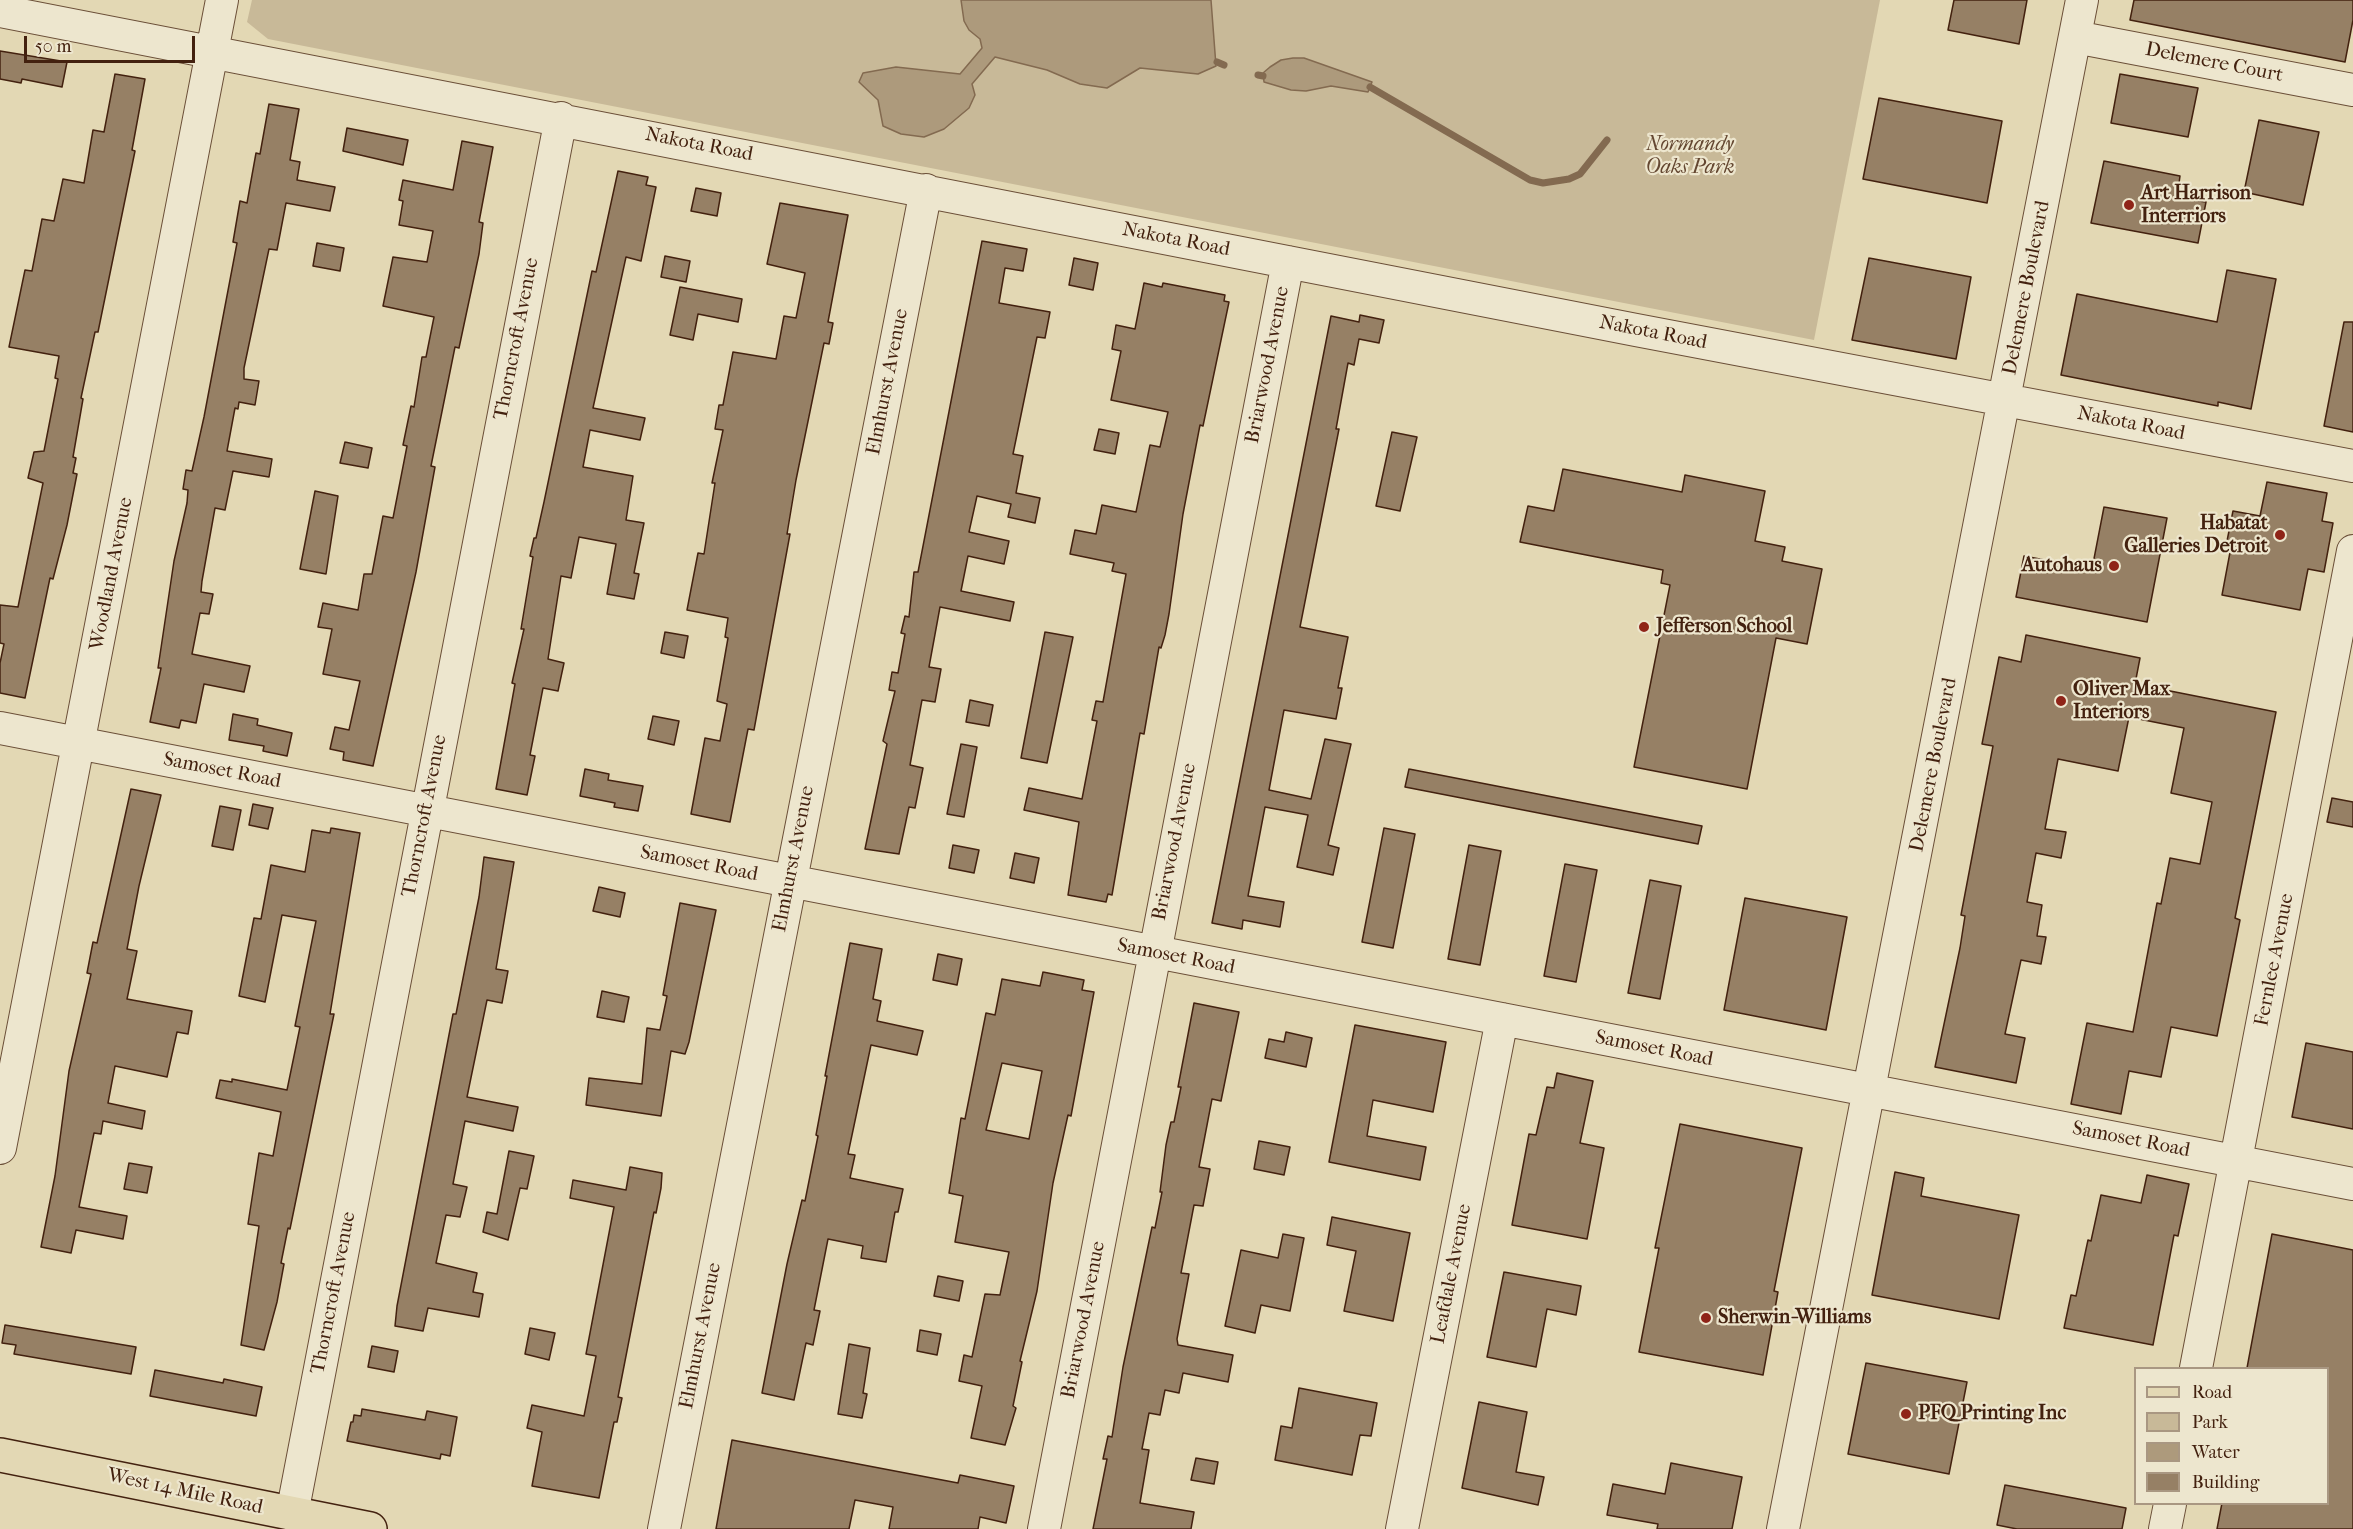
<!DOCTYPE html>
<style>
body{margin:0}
#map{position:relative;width:2353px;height:1529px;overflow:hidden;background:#e3d8b4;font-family:"IM FELL French Canon",serif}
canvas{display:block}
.legend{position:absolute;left:2134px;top:1367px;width:195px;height:138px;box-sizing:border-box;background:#ede6ce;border:2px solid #a99782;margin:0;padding:8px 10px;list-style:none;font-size:18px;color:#43210f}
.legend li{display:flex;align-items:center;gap:12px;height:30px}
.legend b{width:30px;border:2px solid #a99782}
.scale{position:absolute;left:24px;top:36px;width:171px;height:27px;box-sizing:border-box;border:3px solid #43210f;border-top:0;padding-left:8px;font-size:18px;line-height:21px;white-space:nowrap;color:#43210f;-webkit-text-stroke:4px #ede6ce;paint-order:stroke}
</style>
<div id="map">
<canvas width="2353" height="1529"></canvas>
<ul class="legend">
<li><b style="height:8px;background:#e3d8b4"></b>Road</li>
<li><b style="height:16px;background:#c8b998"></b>Park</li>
<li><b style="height:16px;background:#ad9a7c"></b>Water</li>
<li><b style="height:16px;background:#968065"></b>Building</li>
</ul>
<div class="scale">50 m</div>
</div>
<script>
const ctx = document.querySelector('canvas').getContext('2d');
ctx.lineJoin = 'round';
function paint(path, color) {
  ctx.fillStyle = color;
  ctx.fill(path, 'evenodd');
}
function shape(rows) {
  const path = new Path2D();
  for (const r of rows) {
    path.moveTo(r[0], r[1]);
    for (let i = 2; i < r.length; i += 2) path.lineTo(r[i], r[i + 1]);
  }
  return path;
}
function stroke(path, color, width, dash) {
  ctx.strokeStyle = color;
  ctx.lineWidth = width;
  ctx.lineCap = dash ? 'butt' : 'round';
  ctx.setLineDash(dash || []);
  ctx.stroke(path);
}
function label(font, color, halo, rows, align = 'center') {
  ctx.font = font + ' "IM FELL French Canon",serif';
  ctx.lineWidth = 4.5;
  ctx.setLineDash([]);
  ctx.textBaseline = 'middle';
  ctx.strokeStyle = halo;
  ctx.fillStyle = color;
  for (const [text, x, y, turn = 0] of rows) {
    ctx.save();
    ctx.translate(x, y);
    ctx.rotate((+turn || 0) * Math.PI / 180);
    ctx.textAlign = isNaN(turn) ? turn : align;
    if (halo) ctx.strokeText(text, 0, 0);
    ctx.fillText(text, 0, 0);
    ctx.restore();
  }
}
paint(shape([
 [252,0,1880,0,1814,340,268,39,247,22]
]), '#c8b998');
const water = shape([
 [961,0,1211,0,1216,66,1198,74,1140,68,1107,88,1080,84,1047,70,995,57,972,84,975,95,969,108,944,129,924,137,901,134,883,126,878,100,859,82,863,73,896,67,960,74,982,48,980,39,969,30,964,21,961,0],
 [1293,58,1304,58,1372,82,1368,92,1331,86,1306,91,1291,90,1264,82,1263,73,1270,67,1281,60,1293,58]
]);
paint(water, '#ad9a7c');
stroke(water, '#836a50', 1.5);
stroke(shape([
 [1217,62,1224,65],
 [1258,75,1263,76],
 [1370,87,1530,180,1543,183,1569,179,1580,174,1607,140]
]), '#836a50', 7);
const building = shape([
 [1954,0,2027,0,2019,44,1948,30,1954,0],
 [2134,0,2353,0,2353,20,2345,62,2130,20,2134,0],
 [0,51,67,62,62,87,22,79,21,83,0,79,0,51],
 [115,74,145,79,132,150,135,151,98,332,95,332,81,398,83,399,73,457,76,458,73,473,77,474,67,525,53,579,50,578,25,698,0,693,0,663,4,644,0,643,0,605,18,607,43,483,28,478,34,452,44,451,58,379,55,378,59,356,9,347,25,270,32,271,42,219,54,221,63,179,84,183,93,130,104,132,115,74],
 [2120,74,2198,88,2188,137,2111,123,2120,74],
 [1879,98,2002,121,1987,203,1863,179,1879,98],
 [269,104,299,109,290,160,300,162,297,180,335,187,330,211,286,203,277,250,269,249,244,368,244,379,259,381,255,405,239,402,238,409,235,408,227,451,272,459,269,477,233,471,225,510,215,508,202,581,201,592,213,594,209,614,200,613,192,654,250,666,244,692,204,684,196,723,181,720,179,728,150,722,161,668,158,668,174,561,187,503,188,490,183,489,186,470,192,471,204,417,237,243,233,242,240,201,247,203,256,153,260,154,269,104],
 [2259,120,2319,132,2303,205,2244,192,2259,120],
 [347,128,408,140,403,165,343,151,347,128],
 [462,141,493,147,479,222,483,223,479,254,459,348,455,347,431,466,435,467,416,572,373,766,343,760,344,752,330,749,335,727,349,730,360,681,323,674,332,629,318,627,323,603,358,610,364,574,372,574,383,516,393,518,407,446,403,445,411,406,414,407,422,357,426,357,434,317,383,306,393,257,427,262,433,231,399,225,403,201,399,200,403,180,453,190,462,141],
 [2104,161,2180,176,2177,198,2206,202,2198,243,2091,223,2104,161],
 [618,171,648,177,646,185,656,187,641,261,626,257,593,408,645,418,640,440,590,430,583,467,633,476,626,520,644,523,634,573,639,574,634,599,607,594,616,544,579,537,571,578,561,576,548,659,564,663,558,691,543,688,530,755,535,756,527,795,496,789,515,684,512,683,524,629,521,629,533,557,530,556,534,538,536,538,544,502,592,271,596,272,618,171],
 [696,188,721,193,717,216,691,211,696,188],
 [780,203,848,215,828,322,833,323,829,344,824,343,796,480,787,534,790,534,754,730,748,729,730,822,691,814,705,738,720,741,727,704,717,701,728,638,725,637,728,618,687,610,698,553,704,554,715,483,712,483,723,430,715,429,719,405,723,405,733,352,776,359,784,316,796,318,805,273,767,264,780,203],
 [982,241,1027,249,1023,271,1005,268,999,303,1050,312,1045,338,1037,337,1013,454,1023,456,1016,493,1040,498,1035,523,1008,517,1011,504,977,496,969,532,1009,541,1004,564,968,556,961,591,1014,602,1010,621,940,607,929,667,941,669,935,702,922,700,910,765,923,768,915,808,909,807,899,854,865,849,887,744,883,741,895,691,889,690,892,672,898,673,905,634,901,633,905,616,909,617,914,572,918,572,982,241],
 [317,243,344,248,340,271,313,266,317,243],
 [665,256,690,261,686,282,661,277,665,256],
 [1074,258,1098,263,1093,290,1069,285,1074,258],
 [1869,258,1971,277,1956,359,1852,340,1869,258],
 [2227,270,2276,279,2251,409,2218,402,2218,406,2061,375,2077,294,2217,322,2227,270],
 [1144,283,1162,287,1163,283,1225,295,1224,301,1229,302,1203,426,1200,425,1183,514,1169,614,1165,635,1161,648,1159,647,1144,734,1140,733,1112,895,1108,894,1106,902,1068,895,1079,822,1024,810,1029,788,1082,799,1097,721,1092,720,1096,701,1103,702,1126,574,1112,571,1114,563,1070,554,1075,530,1096,534,1102,505,1136,512,1150,445,1160,447,1168,412,1111,400,1121,351,1112,349,1116,325,1135,329,1144,283],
 [680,287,742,299,738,322,698,314,693,340,670,335,680,287],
 [1360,315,1384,320,1379,343,1359,339,1354,365,1348,363,1336,429,1339,429,1300,627,1348,637,1338,688,1342,688,1336,719,1284,710,1269,790,1311,799,1325,739,1351,744,1328,845,1339,848,1333,875,1297,867,1308,815,1265,807,1248,896,1284,902,1280,927,1243,920,1242,929,1212,923,1331,316,1359,322,1360,315],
 [2344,322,2353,322,2353,432,2324,426,2344,322],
 [1099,429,1119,433,1115,454,1094,450,1099,429],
 [1392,432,1417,437,1400,511,1376,506,1392,432],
 [345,442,372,448,368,468,340,463,345,442],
 [1563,469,1682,492,1685,475,1765,491,1755,541,1785,547,1782,561,1822,569,1807,644,1776,638,1747,789,1634,767,1670,585,1661,583,1663,570,1520,542,1528,506,1554,511,1563,469],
 [2267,482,2327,493,2322,521,2333,523,2324,572,2308,569,2300,610,2222,595,2231,547,2226,546,2233,511,2260,516,2267,482],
 [315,491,338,496,326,574,300,569,315,491],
 [2104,507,2167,518,2147,622,2016,597,2024,556,2092,569,2104,507],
 [665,632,688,636,684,658,661,653,665,632],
 [1045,632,1073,637,1047,763,1021,758,1045,632],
 [2026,635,2140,658,2135,684,2276,712,2235,918,2240,920,2217,1036,2171,1027,2161,1077,2129,1071,2121,1114,2071,1104,2087,1023,2133,1032,2157,903,2161,904,2170,858,2200,864,2212,802,2171,793,2184,728,2129,717,2118,771,2058,759,2045,829,2066,832,2061,858,2036,853,2027,902,2042,905,2037,936,2046,937,2041,964,2021,960,2005,1034,2025,1038,2016,1083,1935,1067,1960,948,1965,916,1961,915,1993,746,1982,744,1999,657,2021,662,2026,635],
 [970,700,993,705,989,726,966,722,970,700],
 [233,714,258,719,257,725,292,733,287,756,263,751,264,746,229,740,233,714],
 [653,716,679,721,674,745,648,739,653,716],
 [961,744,977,747,964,817,947,814,961,744],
 [585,769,609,774,608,780,643,786,638,811,614,807,615,803,580,796,585,769],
 [1409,769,1702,826,1698,844,1405,787,1409,769],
 [131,789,161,795,139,886,127,949,137,951,127,999,192,1011,188,1034,177,1032,167,1077,115,1066,108,1103,145,1111,142,1129,103,1121,101,1134,94,1133,79,1207,127,1216,123,1239,76,1230,71,1253,41,1247,55,1176,69,1071,91,974,87,973,93,942,97,943,131,789],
 [2332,798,2353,802,2353,827,2327,822,2332,798],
 [253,804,273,808,268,829,249,825,253,804],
 [220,806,241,810,233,850,212,846,220,806],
 [331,828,360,833,330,1014,334,1014,290,1229,288,1228,281,1263,284,1264,277,1302,264,1350,241,1345,259,1226,248,1224,259,1153,273,1156,281,1112,216,1098,220,1080,232,1082,232,1079,287,1090,300,1027,295,1026,316,921,282,915,265,1002,239,996,254,918,261,919,271,865,305,872,312,830,330,833,331,828],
 [1384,828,1415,834,1393,948,1362,942,1384,828],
 [953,845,979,850,974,873,949,868,953,845],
 [1469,845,1501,851,1480,965,1448,959,1469,845],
 [1015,853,1039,858,1034,883,1010,878,1015,853],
 [484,857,514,862,496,969,508,971,502,1003,487,1000,467,1097,518,1107,513,1131,465,1121,453,1184,467,1187,460,1217,446,1215,436,1263,477,1273,473,1292,483,1294,479,1317,428,1308,423,1331,395,1326,397,1306,453,1014,456,1014,479,897,484,857],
 [1565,864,1597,870,1576,982,1544,976,1565,864],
 [1650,880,1681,886,1660,999,1628,993,1650,880],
 [599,887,625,893,620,917,593,911,599,887],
 [1745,898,1847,917,1826,1030,1724,1010,1745,898],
 [680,903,716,910,689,1042,685,1054,671,1051,661,1116,586,1105,589,1078,642,1084,647,1028,660,1030,667,996,663,995,680,903],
 [850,943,882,949,873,999,881,1001,877,1021,923,1031,917,1055,871,1045,848,1154,855,1155,850,1178,903,1189,898,1212,895,1212,886,1262,861,1258,863,1246,828,1239,814,1310,820,1311,813,1345,806,1343,794,1400,762,1393,787,1264,802,1200,805,1201,818,1136,816,1135,827,1076,825,1076,850,943],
 [938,954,962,959,957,985,933,980,938,954],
 [1043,972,1084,980,1082,990,1094,992,1071,1116,1068,1115,1053,1183,1037,1291,1020,1361,1022,1362,1013,1406,1016,1408,1005,1445,971,1438,982,1386,959,1381,964,1355,972,1357,985,1294,1000,1295,1009,1252,955,1242,963,1196,949,1193,961,1118,965,1119,986,1013,995,1015,1002,979,1040,986,1043,972],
 [1002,1063,1042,1071,1029,1139,986,1130,1002,1063],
 [602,991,629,997,624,1022,597,1017,602,991],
 [1194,1003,1239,1012,1221,1101,1212,1099,1199,1167,1210,1169,1203,1206,1194,1205,1181,1273,1189,1274,1177,1339,1178,1345,1233,1355,1228,1382,1183,1373,1179,1393,1165,1390,1160,1415,1149,1413,1142,1449,1149,1450,1140,1503,1194,1512,1191,1529,1093,1529,1107,1459,1103,1459,1108,1436,1112,1437,1123,1367,1152,1227,1155,1228,1162,1192,1160,1192,1166,1145,1171,1122,1174,1122,1181,1087,1178,1087,1194,1003],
 [1355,1025,1446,1042,1433,1112,1373,1100,1367,1136,1426,1147,1420,1180,1329,1162,1355,1025],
 [1286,1032,1312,1038,1306,1067,1265,1058,1269,1039,1284,1042,1286,1032],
 [2306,1043,2353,1052,2353,1129,2292,1117,2306,1043],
 [1557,1073,1593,1081,1580,1143,1604,1148,1587,1239,1512,1225,1529,1134,1536,1135,1547,1087,1554,1088,1557,1073],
 [1680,1124,1802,1148,1774,1291,1778,1292,1763,1375,1639,1352,1659,1248,1655,1248,1680,1124],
 [1259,1141,1290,1147,1284,1175,1254,1169,1259,1141],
 [509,1151,534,1156,527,1189,520,1188,508,1240,483,1232,487,1212,497,1214,509,1151],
 [129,1163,152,1167,147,1193,124,1189,129,1163],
 [630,1167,662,1173,661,1188,656,1213,654,1212,618,1397,622,1398,617,1422,614,1422,599,1498,532,1486,542,1432,527,1428,532,1405,584,1416,596,1356,586,1354,614,1207,570,1198,573,1180,626,1190,630,1167],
 [1895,1172,1924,1178,1921,1196,2019,1215,1999,1319,1872,1295,1895,1172],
 [2147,1175,2189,1184,2178,1236,2174,1235,2153,1345,2064,1328,2071,1295,2076,1296,2088,1240,2091,1241,2101,1195,2141,1203,2147,1175],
 [1332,1217,1410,1233,1393,1321,1344,1311,1356,1251,1327,1245,1332,1217],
 [1283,1234,1304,1238,1290,1311,1261,1305,1255,1333,1225,1326,1241,1250,1278,1258,1283,1234],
 [2272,1234,2353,1250,2353,1529,2217,1529,2222,1503,2328,1503,2328,1368,2247,1368,2272,1234],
 [1504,1272,1581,1286,1576,1315,1547,1309,1536,1367,1487,1357,1504,1272],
 [938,1276,963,1281,959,1301,934,1296,938,1276],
 [5,1325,136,1347,131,1374,14,1354,16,1345,2,1343,5,1325],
 [530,1328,555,1333,549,1360,525,1354,530,1328],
 [920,1330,941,1334,937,1355,917,1351,920,1330],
 [849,1344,870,1348,863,1393,867,1394,862,1418,838,1414,849,1344],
 [372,1346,398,1351,394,1372,368,1367,372,1346],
 [1866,1363,1967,1382,1949,1474,1848,1454,1866,1363],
 [155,1370,223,1383,224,1379,262,1387,256,1416,150,1396,155,1370],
 [1299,1388,1377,1403,1371,1436,1360,1435,1352,1475,1275,1460,1281,1426,1292,1428,1299,1388],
 [1479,1402,1527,1412,1516,1472,1544,1477,1538,1505,1462,1488,1479,1402],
 [362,1409,425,1420,427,1411,457,1417,450,1456,441,1454,440,1459,347,1441,351,1422,353,1422,354,1415,361,1416,362,1409],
 [732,1440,958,1483,960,1475,1014,1486,1006,1523,980,1517,978,1529,889,1529,893,1507,855,1500,849,1529,716,1529,732,1440],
 [1196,1458,1218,1462,1214,1484,1191,1480,1196,1458],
 [1671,1463,1742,1477,1732,1529,1657,1529,1658,1524,1607,1515,1613,1484,1665,1494,1671,1463],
 [2005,1485,2126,1508,2122,1529,2017,1529,1997,1525,2005,1485]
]);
paint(building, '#968065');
stroke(building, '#43210f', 1.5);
const minor = shape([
 [0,11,1636,330,2353,466],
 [2075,37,2353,90],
 [0,728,2353,1184],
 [0,1148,222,0],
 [2196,1368,2353,551],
 [292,1514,561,118],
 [664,1529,926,190],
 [1044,1529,1288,262],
 [1402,1529,1502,1019],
 [1783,1529,2082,0],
 [2165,1529,2170,1504]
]);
const major = shape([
 [0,1455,370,1529]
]);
stroke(minor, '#6b4f38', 34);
stroke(major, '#43210f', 36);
stroke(minor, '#ede6ce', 32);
stroke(major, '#e3d8b4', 33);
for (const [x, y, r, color] of [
 [2129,205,6,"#8f2418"],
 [2280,535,6,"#8f2418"],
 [2114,566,6,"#8f2418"],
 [1644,627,6,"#8f2418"],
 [2061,701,6,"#8f2418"],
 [1706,1318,6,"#8f2418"],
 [1906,1414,6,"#8f2418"]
]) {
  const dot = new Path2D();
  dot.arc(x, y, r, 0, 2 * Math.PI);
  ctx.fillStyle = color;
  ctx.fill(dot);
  stroke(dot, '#ede6ce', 2);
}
label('20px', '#43210f', '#ede6ce', [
 ["Delemere Court",2214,63,11],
 ["Nakota Road",699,145,11],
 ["Nakota Road",1176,240,11],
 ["Delemere Boulevard",2027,288,-79],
 ["Nakota Road",1653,333,11],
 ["Thorncroft Avenue",517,339,-79],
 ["Briarwood Avenue",1268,365,-79],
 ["Elmhurst Avenue",888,382,-79],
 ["Nakota Road",2131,424,11],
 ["Woodland Avenue",112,574,-79],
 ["Delemere Boulevard",1934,765,-79],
 ["Samoset Road",222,771,11],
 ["Thorncroft Avenue",425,816,-79],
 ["Briarwood Avenue",1175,842,-79],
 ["Elmhurst Avenue",794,859,-79],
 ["Samoset Road",699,864,11],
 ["Samoset Road",1176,957,11],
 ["Fernlee Avenue",2275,960,-79],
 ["Samoset Road",1654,1049,11],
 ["Samoset Road",2131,1140,11],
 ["Leafdale Avenue",1452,1274,-79],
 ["Thorncroft Avenue",334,1293,-79],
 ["Briarwood Avenue",1084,1320,-79],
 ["Elmhurst Avenue",701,1336,-79],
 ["West 14 Mile Road",185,1492,12]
]);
label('italic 20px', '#644731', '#ede6ce', [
 ["Normandy",1690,145],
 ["Oaks Park",1690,168]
]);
label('bold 20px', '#43210f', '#ede6ce', [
 ["Art Harrison",2141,194],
 ["Interriors",2141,217],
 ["Habatat",2268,524,"right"],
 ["Galleries Detroit",2268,547,"right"],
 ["Autohaus",2102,566,"right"],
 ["Jefferson School",1656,627],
 ["Oliver Max",2073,690],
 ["Interiors",2073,713],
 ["Sherwin-Williams",1718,1318],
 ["PFQ Printing Inc",1918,1414]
], 'left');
</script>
